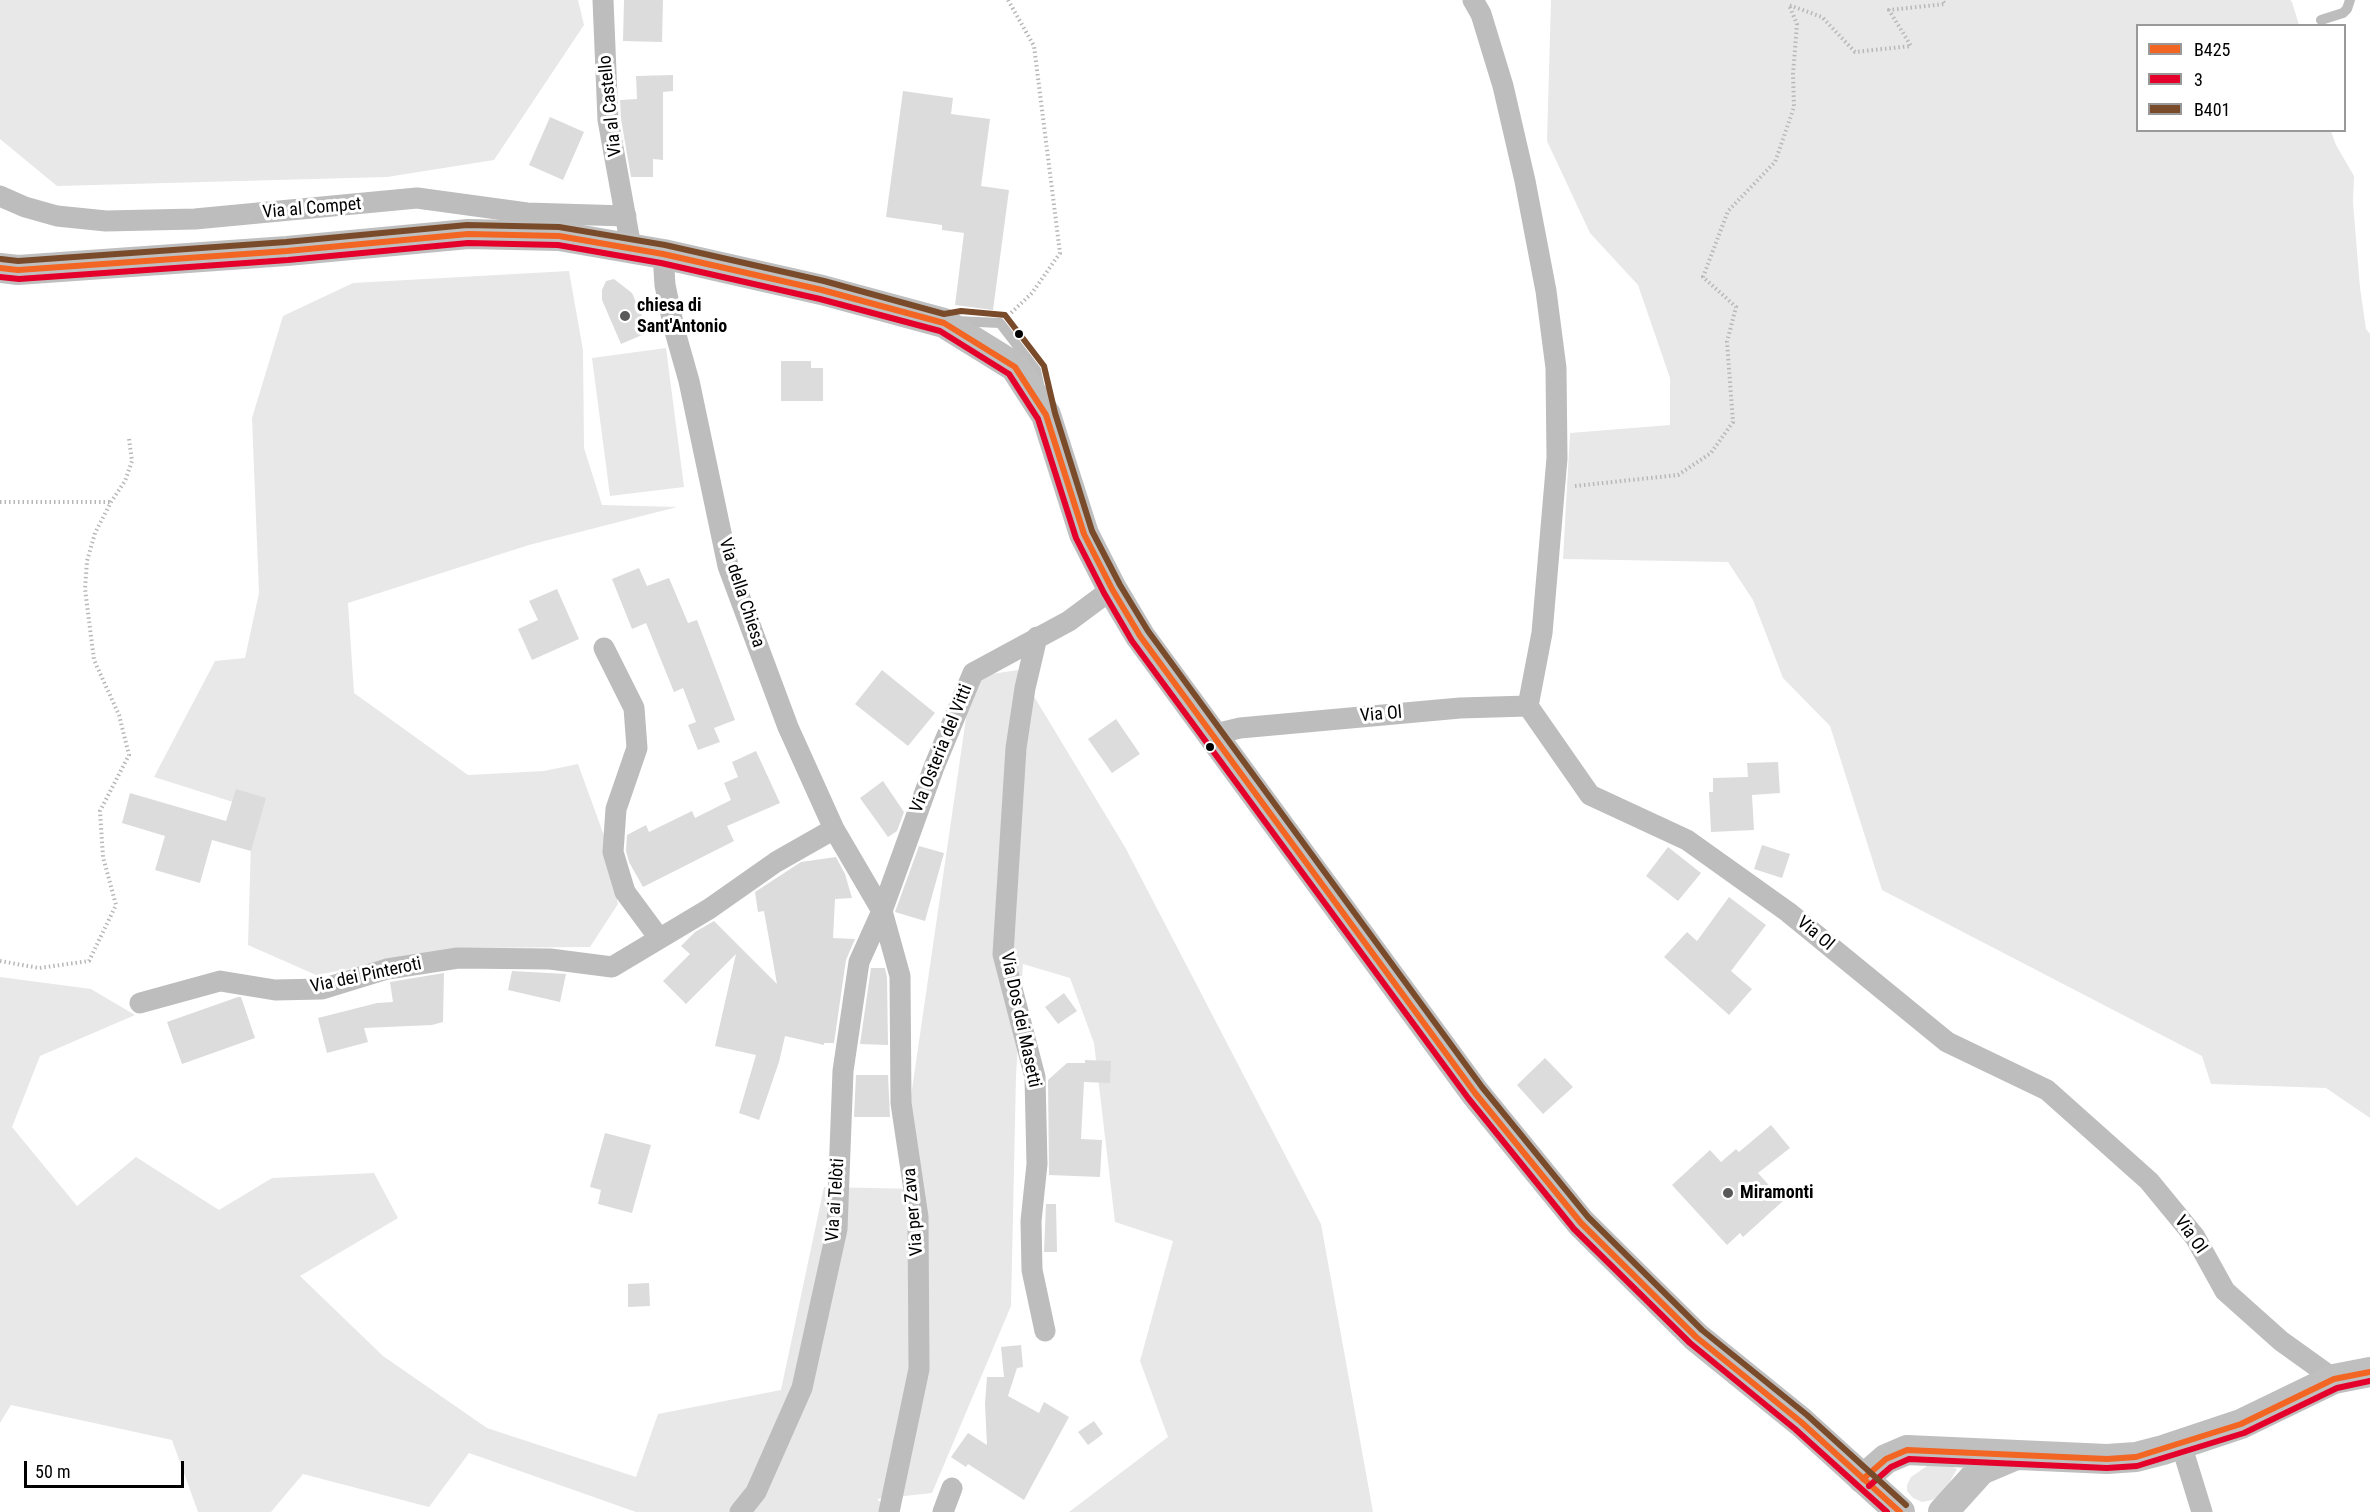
<!DOCTYPE html>
<meta charset="utf-8">
<style>
body{margin:0}
#map{position:relative;width:2370px;height:1512px;overflow:hidden;background:#fff;font-family:"Roboto Condensed",sans-serif}
canvas{display:block}
.legend{position:absolute;left:2136px;top:24px;width:210px;height:108px;box-sizing:border-box;background:#fff;border:2px solid #999;margin:0;padding:8px 10px;list-style:none;font-size:18px;color:#000}
.legend li{display:flex;align-items:center;gap:12px;height:30px}
.legend b{width:30px;border:2px solid #999}
.scale{position:absolute;left:24px;top:1461px;width:160px;height:27px;box-sizing:border-box;border:3px solid #000;border-top:0;padding-left:8px;font-size:18px;line-height:21px;white-space:nowrap;color:#000;-webkit-text-stroke:4px #fff;paint-order:stroke}
</style>
<div id="map">
<canvas width="2370" height="1512"></canvas>
<ul class="legend">
<li><b style="height:8px;background:#f26522"></b>B425</li>
<li><b style="height:8px;background:#e4002b"></b>3</li>
<li><b style="height:8px;background:#7a4b2a"></b>B401</li>
</ul>
<div class="scale">50 m</div>
</div>
<script>
const ctx = document.querySelector('canvas').getContext('2d');
ctx.lineJoin = 'round';
function paint(path, color) {
  ctx.fillStyle = color;
  ctx.fill(path, 'evenodd');
}
function shape(rows) {
  const path = new Path2D();
  for (const r of rows) {
    path.moveTo(r[0], r[1]);
    for (let i = 2; i < r.length; i += 2) path.lineTo(r[i], r[i + 1]);
  }
  return path;
}
function stroke(path, color, width, dash) {
  ctx.strokeStyle = color;
  ctx.lineWidth = width;
  ctx.lineCap = dash ? 'butt' : 'round';
  ctx.setLineDash(dash || []);
  ctx.stroke(path);
}
function label(font, color, halo, rows, align = 'center') {
  ctx.font = font + ' "Roboto Condensed",sans-serif';
  ctx.lineWidth = 6;
  ctx.setLineDash([]);
  ctx.textBaseline = 'middle';
  ctx.strokeStyle = halo;
  ctx.fillStyle = color;
  for (const [text, x, y, turn = 0] of rows) {
    ctx.save();
    ctx.translate(x, y);
    ctx.rotate((+turn || 0) * Math.PI / 180);
    ctx.textAlign = isNaN(turn) ? turn : align;
    if (halo) ctx.strokeText(text, 0, 0);
    ctx.fillText(text, 0, 0);
    ctx.restore();
  }
}
paint(shape([
 [0,0,578,0,584,25,494,160,387,177,57,186,0,139],
 [1551,0,2290,0,2292,2,2299,25,2138,26,2138,130,2331,131,2336,145,2354,176,2353,202,2360,288,2366,329,2370,334,2370,1118,2326,1088,2211,1084,2202,1056,1882,890,1830,726,1783,678,1753,600,1728,562,1563,559,1570,433,1670,425,1670,378,1638,285,1590,233,1547,141],
 [569,271,583,350,584,448,602,505,677,507,529,545,348,603,354,693,468,775,544,771,578,764,606,841,618,904,590,947,464,948,316,975,248,945,252,808,154,777,215,661,245,658,259,593,252,418,283,316,353,283],
 [666,348,684,487,610,496,592,358],
 [1018,670,1125,847,1321,1224,1373,1512,1069,1512,1168,1437,1140,1361,1173,1241,1115,1222,1094,1043,1070,978,1023,964,1016,1076,1011,1306,932,1493,877,1499,891,1512,636,1512,469,1453,429,1507,303,1474,271,1512,198,1512,172,1440,11,1405,0,1423,0,977,91,989,135,1015,40,1056,12,1127,77,1206,136,1157,219,1210,272,1178,374,1173,398,1218,300,1276,383,1356,487,1428,636,1477,658,1414,781,1390,824,1187,919,1189,908,1117,972,677],
 [1927,1466,1950,1466,1957,1469,1943,1494,1932,1500,1922,1502,1913,1498,1907,1491,1907,1485,1911,1477]
]), '#e8e8e8');
paint(shape([
 [624,0,663,0,662,42,623,41],
 [673,75,673,91,663,92,663,160,653,159,653,177,631,177,621,119,620,100,637,99,636,76],
 [903,91,953,98,951,114,990,119,981,186,1009,190,993,310,955,305,964,233,942,230,942,225,886,217],
 [550,117,584,132,563,180,529,165],
 [614,279,632,293,649,332,621,344,602,300,602,290,606,281],
 [781,361,811,361,811,368,823,368,823,401,781,401],
 [639,568,647,586,669,578,688,623,697,620,735,720,714,728,720,742,698,750,688,725,696,722,683,688,674,692,646,623,632,629,612,579],
 [557,589,579,639,532,660,518,629,538,620,529,601],
 [882,670,935,713,908,746,855,704],
 [1116,719,1140,754,1112,773,1088,739],
 [756,751,780,803,727,826,734,841,643,887,629,862,626,851,627,835,646,825,649,832,692,811,695,818,731,800,724,783,738,777,732,762],
 [1778,762,1780,793,1752,795,1754,830,1711,832,1709,792,1713,792,1713,778,1748,777,1747,763],
 [883,781,904,812,897,831,888,837,860,798],
 [236,789,266,798,251,851,212,840,200,883,155,870,165,836,122,823,130,793,226,821],
 [1762,845,1790,854,1782,878,1754,869],
 [919,846,944,853,925,921,895,912],
 [1668,847,1701,873,1678,901,1646,876],
 [836,857,845,874,852,898,835,899,833,938,855,939,846,960,834,1043,824,1043,824,1045,785,1036,779,1062,759,1120,739,1113,756,1055,715,1046,736,954,686,1004,663,981,690,954,681,946,695,932,714,921,777,984,764,911,758,912,755,892,801,862],
 [1729,897,1766,925,1731,971,1752,989,1729,1015,1664,957,1687,932,1697,941],
 [871,968,885,968,887,978,888,1045,860,1044],
 [512,971,566,974,560,1002,508,990],
 [444,973,443,1022,432,1025,364,1028,368,1042,327,1053,318,1018,377,1003,393,1002,390,982],
 [1064,993,1077,1011,1058,1024,1045,1007],
 [238,997,241,997,255,1038,182,1064,167,1022],
 [1545,1058,1573,1087,1543,1114,1517,1085],
 [1085,1060,1111,1061,1110,1083,1084,1082,1081,1139,1102,1140,1100,1177,1049,1175,1048,1080,1067,1063,1085,1063],
 [856,1075,888,1075,890,1117,854,1117],
 [1771,1125,1790,1148,1758,1173,1783,1201,1743,1237,1740,1233,1727,1245,1672,1185,1710,1150,1721,1162,1736,1149,1739,1152],
 [605,1133,651,1145,632,1213,598,1204,601,1190,590,1187],
 [1046,1204,1056,1204,1057,1252,1044,1252],
 [649,1283,650,1306,628,1307,628,1284],
 [1021,1345,1023,1367,1017,1368,1008,1396,1039,1413,1044,1402,1069,1417,1024,1500,968,1464,966,1467,951,1457,968,1433,987,1445,985,1404,987,1377,1004,1377,1001,1347],
 [1094,1421,1103,1434,1088,1445,1078,1432]
]), '#dcdcdc');
stroke(shape([
 [1008,0,1034,46,1060,253,1032,293,1011,313],
 [1575,486,1678,475,1711,453,1733,422,1727,342,1736,307,1703,277,1728,211,1775,162,1794,107,1793,74,1797,24,1789,5,1822,17,1855,52,1911,46,1889,10,1945,4,1942,0],
 [0,502,111,502],
 [0,961,39,968,89,961,116,905,103,857,100,811,129,755,119,715,94,660,85,589,87,561,95,533,111,502,125,481,132,461,129,439]
]), '#b8b8b8', 4, [1.5, 3]);
stroke(shape([
 [2321,20,2343,13,2347,9,2350,0],
 [956,321,1000,323,1036,370,1039,384]
]), '#bdbdbd', 10);
stroke(shape([
 [603,0,608,120,631,247],
 [1473,0,1481,14,1503,86,1525,181,1546,291,1556,368,1557,458,1542,633,1528,706],
 [0,196,25,207,57,216,106,221,195,219,417,198,527,213,626,216],
 [663,254,665,285,674,328,689,381,728,566,788,727,834,829,882,911,900,976,901,1103,918,1217,919,1369,889,1512],
 [1037,637,1025,688,1016,748,1003,954,1035,1077,1037,1164,1031,1221,1032,1270,1045,1331],
 [604,648,634,708,637,748,616,809,613,852,625,892,659,938],
 [1211,735,1240,728,1460,708,1528,706,1590,795,1687,840,1788,912,1947,1042,2047,1090,2149,1181,2195,1237,2225,1291,2281,1341,2334,1379],
 [140,1003,220,981,275,990,322,989,387,969,458,958,550,959,612,967,709,909,776,862,834,829],
 [2181,1444,2202,1512],
 [740,1512,756,1492,802,1388,837,1229,843,1071,859,962,882,911,934,767,973,673,1069,621,1112,589],
 [943,1512,952,1488]
]), '#bdbdbd', 21);
stroke(shape([
 [0,268,18,270,287,251,468,234,559,236,663,254,822,290,944,323,1015,367,1046,415,1084,534,1112,589,1140,636,1475,1093,1581,1223,1696,1337,1801,1422,1900,1512],
 [1863,1479,1886,1459,1907,1450,2107,1459,2136,1457,2163,1450,2241,1424,2334,1379,2370,1372],
 [1943,1512,1981,1470,2014,1456]
]), '#bfbfbf', 30);
stroke(shape([
 [0,268,18,270,287,251,468,234,559,236,663,254,822,290,944,323,1015,367,1046,415,1084,534,1112,589,1140,636,1475,1093,1581,1223,1696,1337,1801,1422,1900,1512],
 [1863,1479,1886,1459,1907,1450,2107,1459,2136,1457,2241,1424,2334,1379,2370,1372]
]), '#f26522', 6);
stroke(shape([
 [0,277,19,279,288,260,468,243,558,245,661,263,820,299,940,331,1009,374,1038,419,1076,538,1104,593,1132,641,1468,1098,1574,1229,1690,1343,1795,1429,1887,1512],
 [1869,1486,1891,1467,1909,1459,2107,1468,2137,1466,2244,1433,2337,1388,2370,1381]
]), '#e4002b', 6);
stroke(shape([
 [1,259,18,261,286,242,467,225,559,227,665,245,824,281,944,314,961,311,1005,315,1044,366,1055,413,1092,531,1120,585,1148,631,1482,1087,1588,1217,1702,1330,1807,1415,1906,1505]
]), '#7a4b2a', 6);
for (const [x, y, r, color] of [
 [625,316,6,"#595959"],
 [1019,334,5,"#000"],
 [1210,747,5,"#000"],
 [1728,1193,6,"#595959"]
]) {
  const dot = new Path2D();
  dot.arc(x, y, r, 0, 2 * Math.PI);
  ctx.fillStyle = color;
  ctx.fill(dot);
  stroke(dot, '#fff', 2);
}
label('18px', '#000', '#fff', [
 ["Via al Castello",611,106,-96],
 ["Via al Compet",312,209,-5],
 ["Via della Chiesa",741,593,72],
 ["Via Ol",1381,715,-5],
 ["Via Osteria del Vitti",942,749,-68],
 ["Via Ol",1815,934,40],
 ["Via dei Pinteroti",366,976,-12],
 ["Via Dos dei Masetti",1020,1020,78],
 ["Via ai Telòti",836,1200,-86],
 ["Via per Zava",914,1212,-95],
 ["Via Ol",2190,1235,55]
]);
label('bold 18px', '#000', '#fff', [
 ["chiesa di",637,306],
 ["Sant'Antonio",637,327],
 ["Miramonti",1740,1193]
], 'left');
</script>
